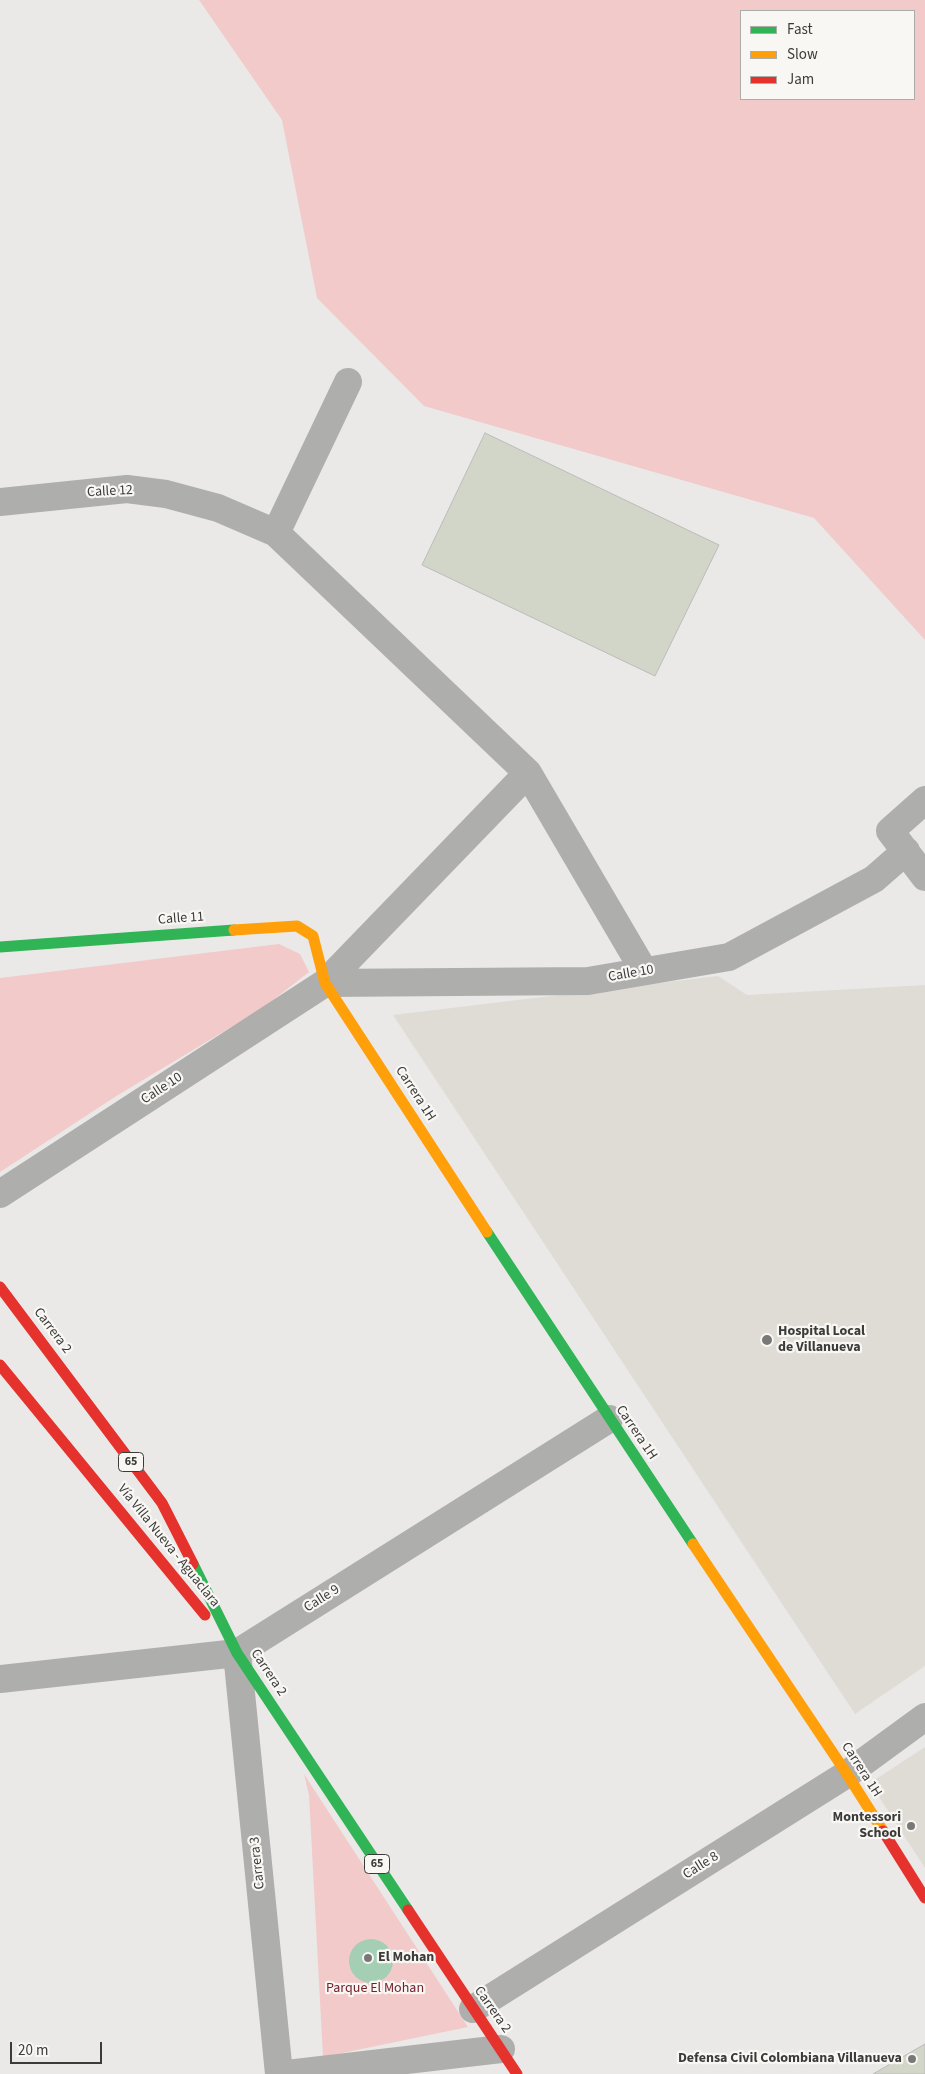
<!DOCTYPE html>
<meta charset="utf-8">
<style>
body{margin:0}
#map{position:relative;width:925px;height:2074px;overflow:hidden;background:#eae9e8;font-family:"Source Sans 3",sans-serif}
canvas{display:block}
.legend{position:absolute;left:740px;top:10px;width:175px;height:90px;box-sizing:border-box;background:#f8f7f4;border:1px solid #acaca9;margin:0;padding:6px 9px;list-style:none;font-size:15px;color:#3b3b39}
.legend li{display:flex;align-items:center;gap:10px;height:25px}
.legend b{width:25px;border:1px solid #acaca9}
.scale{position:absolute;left:10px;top:2042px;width:92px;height:22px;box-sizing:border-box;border:2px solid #3b3b39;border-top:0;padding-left:6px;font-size:15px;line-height:18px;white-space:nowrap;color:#3b3b39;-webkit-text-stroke:4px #f8f7f4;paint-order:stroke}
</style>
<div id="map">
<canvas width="925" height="2074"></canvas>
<ul class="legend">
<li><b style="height:6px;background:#30b455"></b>Fast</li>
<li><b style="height:6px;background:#ff9f0a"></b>Slow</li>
<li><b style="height:6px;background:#e5322d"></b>Jam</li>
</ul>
<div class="scale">20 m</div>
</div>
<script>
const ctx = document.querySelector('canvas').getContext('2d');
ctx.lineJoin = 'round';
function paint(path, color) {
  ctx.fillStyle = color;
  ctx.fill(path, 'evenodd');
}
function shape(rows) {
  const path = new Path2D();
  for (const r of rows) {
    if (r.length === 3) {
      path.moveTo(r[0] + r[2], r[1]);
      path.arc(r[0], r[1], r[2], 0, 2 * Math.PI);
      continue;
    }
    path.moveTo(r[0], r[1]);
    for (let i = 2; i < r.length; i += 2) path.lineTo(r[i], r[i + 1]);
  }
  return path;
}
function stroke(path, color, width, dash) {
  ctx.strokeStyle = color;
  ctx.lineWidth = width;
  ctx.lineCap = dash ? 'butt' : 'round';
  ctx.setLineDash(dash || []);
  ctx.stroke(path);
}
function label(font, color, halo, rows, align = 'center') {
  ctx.font = font + ' "Source Sans 3",sans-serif';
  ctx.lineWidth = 4.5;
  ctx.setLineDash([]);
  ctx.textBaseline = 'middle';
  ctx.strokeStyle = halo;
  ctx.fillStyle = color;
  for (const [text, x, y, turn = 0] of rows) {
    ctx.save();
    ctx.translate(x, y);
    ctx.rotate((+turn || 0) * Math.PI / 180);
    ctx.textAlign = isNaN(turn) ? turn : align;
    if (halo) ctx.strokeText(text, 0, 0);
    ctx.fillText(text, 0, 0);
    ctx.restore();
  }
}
paint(shape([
 [718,976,747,995,925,985,925,1666,855,1714,393,1015],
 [925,1747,925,1868,870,1783]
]), '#dfdcd6');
paint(shape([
 [199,0,925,0,925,640,814,518,424,406,317,298,282,120],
 [914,11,914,99,741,99,741,11],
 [279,944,300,954,309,972,263,1008,118,1095,0,1172,0,978],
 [304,1774,468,2027,323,2057,309,1795]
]), '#f2caca');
paint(shape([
 [371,1961,22]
]), '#a4cfb4');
const building = shape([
 [485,433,719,545,655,676,422,565,485,433],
 [925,2044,925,2074,873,2074,925,2044]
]);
paint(building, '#d2d6c9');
stroke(building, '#bbbbba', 1);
stroke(shape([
 [0,502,127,489,166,494,218,508,276,533,528,773,644,971],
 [276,533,348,382],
 [925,800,890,831,925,877],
 [325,983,588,981,729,957,874,879,906,851],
 [0,1194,325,983,528,773],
 [237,1653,279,2074],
 [0,1679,237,1653,609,1419],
 [473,2009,847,1774,925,1717],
 [287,2074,501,2049]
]), '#aeaead', 28);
stroke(shape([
 [0,947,234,930],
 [487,1232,693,1544],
 [193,1564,237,1653,408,1910]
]), '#30b455', 11);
stroke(shape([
 [234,930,297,926,313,936,325,983,487,1232],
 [693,1544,847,1774,883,1831]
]), '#ff9f0a', 11);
stroke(shape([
 [0,1287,162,1503,193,1564],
 [0,1365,205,1615],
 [883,1831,925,1898],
 [408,1910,517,2074]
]), '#e5322d', 11);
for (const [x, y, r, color] of [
 [767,1340,6,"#787876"],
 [911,1826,5,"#787876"],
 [368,1958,5,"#787876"],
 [912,2059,5,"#787876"]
]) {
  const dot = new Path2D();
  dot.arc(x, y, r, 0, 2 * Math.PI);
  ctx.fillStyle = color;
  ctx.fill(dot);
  stroke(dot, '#f8f7f4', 2);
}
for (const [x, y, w] of [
 [131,1462,25],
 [377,1864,25]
]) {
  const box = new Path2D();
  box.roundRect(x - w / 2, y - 9.5, w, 19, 4);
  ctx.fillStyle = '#f8f7f4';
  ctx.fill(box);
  stroke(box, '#3b3b39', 1);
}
label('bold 12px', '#3b3b39', null, [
 ["65",131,1462],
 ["65",377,1864]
]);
label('14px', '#3b3b39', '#f8f7f4', [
 ["Calle 12",110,492,-3],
 ["Calle 11",181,919,-4],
 ["Calle 10",631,974,-10],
 ["Calle 10",162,1089,-33],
 ["Carrera 1H",415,1094,57],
 ["Carrera 2",52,1331,53],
 ["Carrera 1H",636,1433,56],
 ["Vía Villa Nueva - Aguaclara",168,1546,51],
 ["Calle 9",322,1599,-32],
 ["Carrera 2",268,1673,56],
 ["Carrera 1H",861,1770,57],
 ["Carrera 3",258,1863,-96],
 ["Calle 8",701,1866,-32],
 ["Carrera 2",492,2010,55]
]);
label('bold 14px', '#3b3b39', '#f8f7f4', [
 ["Hospital Local",778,1332],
 ["de Villanueva",778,1348],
 ["Montessori",901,1818,"right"],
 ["School",901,1834,"right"],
 ["El Mohan",378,1958],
 ["Defensa Civil Colombiana Villanueva",902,2059,"right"]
], 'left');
label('14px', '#74212c', '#f8f7f4', [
 ["Parque El Mohan",375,1989]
]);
</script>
